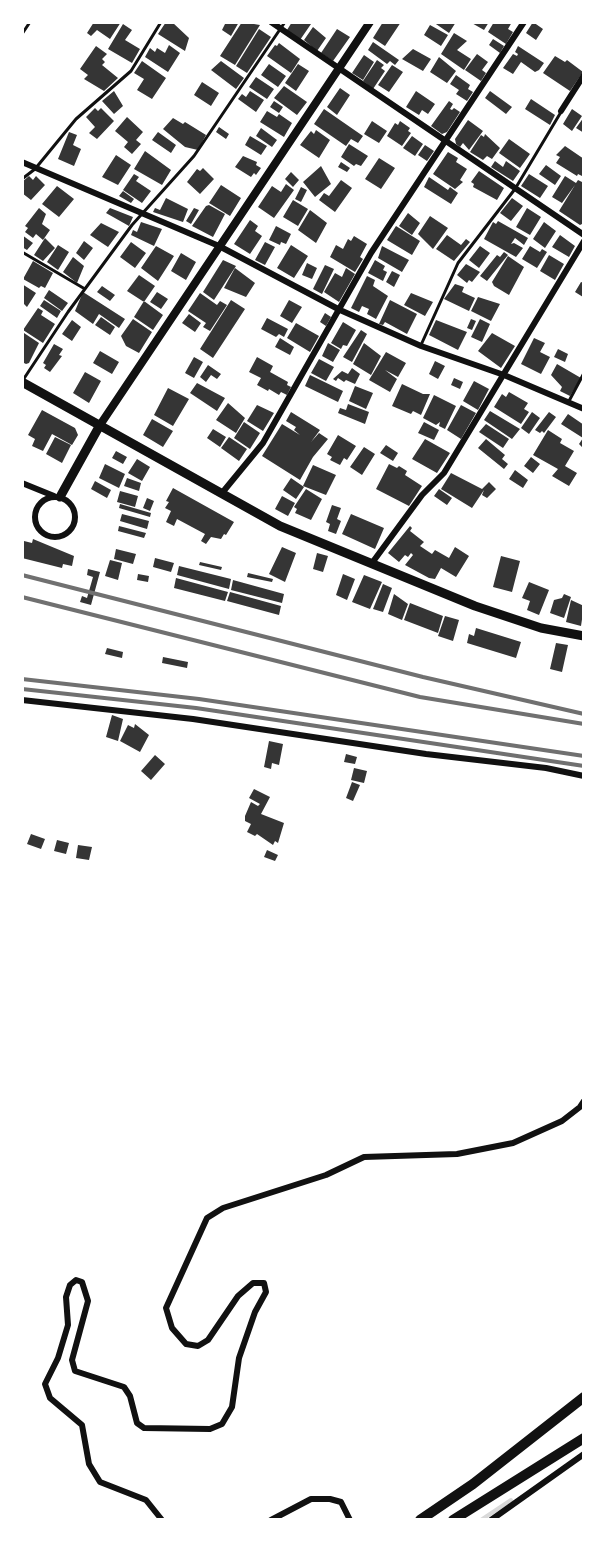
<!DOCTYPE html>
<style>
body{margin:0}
#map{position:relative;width:606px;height:1542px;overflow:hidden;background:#fff;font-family:Karla,sans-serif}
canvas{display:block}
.frame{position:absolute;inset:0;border:24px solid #fff;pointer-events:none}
</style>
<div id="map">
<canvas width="606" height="1542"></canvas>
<div class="frame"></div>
</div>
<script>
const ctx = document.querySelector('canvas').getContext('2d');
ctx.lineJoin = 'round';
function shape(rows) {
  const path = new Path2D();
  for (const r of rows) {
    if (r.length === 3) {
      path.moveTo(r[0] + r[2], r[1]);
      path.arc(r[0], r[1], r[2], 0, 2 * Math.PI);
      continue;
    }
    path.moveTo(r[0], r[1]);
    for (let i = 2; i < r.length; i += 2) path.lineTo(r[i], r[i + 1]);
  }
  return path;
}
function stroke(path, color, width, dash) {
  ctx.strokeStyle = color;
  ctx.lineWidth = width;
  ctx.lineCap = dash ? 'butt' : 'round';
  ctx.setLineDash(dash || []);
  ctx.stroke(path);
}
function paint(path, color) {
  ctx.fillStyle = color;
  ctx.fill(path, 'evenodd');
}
stroke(shape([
 [481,1520,511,1500]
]), '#d9d9d9', 4);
paint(shape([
 [94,22,121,22,110,39,97,30,91,36,87,33],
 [166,22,172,22,189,38,185,51,158,34],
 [226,22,239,22,231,36,222,30],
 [242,22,260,25,235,65,220,56],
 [292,22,311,24,300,40,287,30],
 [383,22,401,22,385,46,373,38],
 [433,22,456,22,449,33],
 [470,22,489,22,484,30],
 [494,22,512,22,508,29,513,32,506,44,488,32],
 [533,22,543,29,536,40,526,33],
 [123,24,132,30,125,40,140,49,132,63,108,49],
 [430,25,448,35,441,46,424,35],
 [313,27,326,38,317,51,304,40],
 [259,29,271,37,247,73,236,66],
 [337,29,350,37,333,61,321,53],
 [454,33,467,41,457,50,471,59,464,70,441,54],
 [493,39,504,46,500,53,489,45],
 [373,42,399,60,395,65,390,61,387,64,368,50],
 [279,43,300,59,291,73,267,56,275,45,277,46],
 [169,45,180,53,168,72,145,57,150,48,155,52,157,48,165,53],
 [96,46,107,54,102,59,105,62,102,65,118,78,104,91,84,79,88,75,80,69],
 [518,46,544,63,539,70,535,72,521,62,513,74,503,68,513,54,517,56,518,54,515,52],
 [413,49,431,59,423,71,402,59],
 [477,54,488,62,482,70,486,73,481,81,465,70],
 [364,55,374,62,363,80,352,73],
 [555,56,565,62,567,60,583,72,570,91,543,73],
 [439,57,456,71,447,83,430,72],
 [377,60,384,65,381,68,385,71,373,89,363,81],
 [142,61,166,78,152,99,137,90,144,79,134,73],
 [221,61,244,78,236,89,211,70],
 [269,64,286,76,278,87,261,75],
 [298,64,309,71,296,91,285,83],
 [392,65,403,72,389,92,378,85],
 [456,75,470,85,468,89,473,92,467,101,456,94,459,90,450,84],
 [256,77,274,89,267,99,249,87],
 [202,82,219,93,211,106,194,95],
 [284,86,307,102,297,115,274,98],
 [340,88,350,95,337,115,327,107],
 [114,91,123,106,114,114,102,101],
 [250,91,264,100,256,112,238,99,242,94,246,97],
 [416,91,435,104,428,114,422,110,419,115,406,107],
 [490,91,512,107,506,114,485,98],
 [531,99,555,115,550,125,525,109],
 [274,101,283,107,279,113,270,107],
 [449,101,453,104,450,109,452,110,454,108,460,112,447,132,442,134,431,126],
 [95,108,98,111,101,108,114,121,97,139,89,133,95,127,86,117],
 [324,109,363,136,358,143,351,139,346,146,314,124],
 [572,109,582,116,572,131,563,124],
 [267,111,277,117,279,114,292,123,284,137,260,122],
 [127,117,143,132,136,140,141,144,132,154,124,147,128,142,115,131],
 [584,117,584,133,576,128],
 [173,118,183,124,185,122,206,135,198,150,185,147,163,129],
 [468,120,483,131,469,150,463,143,460,147,456,144,455,139],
 [372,121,387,131,379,143,364,134],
 [400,121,410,128,408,131,411,133,402,146,387,136,395,123,398,125],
 [219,127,229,134,226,139,216,132],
 [261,128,277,140,272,147,256,136],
 [316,130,330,140,319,158,300,145,311,131,314,134],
 [69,132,77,135,73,145,81,149,74,166,58,159],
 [158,132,176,145,171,153,152,140],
 [485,134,500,148,492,159,487,156,483,160,470,152,481,135,484,137],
 [250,136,267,146,261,155,245,145],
 [412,136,423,144,415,156,403,148],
 [509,139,530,154,520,168,499,153],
 [349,144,368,156,361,166,356,164,354,166,341,157],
 [425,145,434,151,427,161,418,155],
 [565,146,584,159,584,177,578,174,577,176,556,163,560,157,556,155],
 [145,151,171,170,162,185,134,169],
 [448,152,458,158,456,162,467,169,460,180,463,182,455,189,433,174],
 [116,155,131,165,118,185,102,177],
 [243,156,257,162,256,165,261,168,256,175,254,173,251,177,235,167],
 [379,158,395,168,381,189,365,179],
 [495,161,503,167,506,161,520,171,513,181,491,167],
 [341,162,350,168,347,172,338,167],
 [546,165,561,176,555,185,539,174],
 [321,166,331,184,315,197,303,182],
 [203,168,214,179,200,194,187,182,197,169,200,171],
 [479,171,504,188,497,200,473,187,474,184,471,182],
 [291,172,299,180,293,187,285,179],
 [134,174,139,177,136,181,151,191,142,203,123,190],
 [529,174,548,186,540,198,521,186],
 [29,176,33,180,36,176,45,185,31,200,22,193,22,182],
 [565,176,576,183,578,180,582,182,584,180,584,223,580,225,559,211,575,185,562,203,552,197],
 [429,177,448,190,450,187,458,193,451,204,424,187],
 [341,180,352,188,335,212,319,200,324,193,329,196],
 [286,184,294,190,274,218,258,207,272,186,281,192],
 [221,185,241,198,230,216,209,203],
 [57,186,74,199,59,217,42,204],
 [301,187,307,190,301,202,295,199],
 [123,191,134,199,131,203,119,196],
 [166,198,188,209,183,222,153,212,155,208,160,210],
 [512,198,523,206,511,221,500,213],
 [293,200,308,209,298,226,283,217],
 [209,205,225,214,213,237,192,226,206,206],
 [39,208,46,214,42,224,50,230,43,240,36,234,33,238,25,232,28,228,25,226],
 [110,208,133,217,129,226,106,213],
 [194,208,199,210,191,224,186,221],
 [527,208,541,217,530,235,516,227],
 [310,210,327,223,316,243,298,230],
 [408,213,420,223,412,235,399,226],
 [430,216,448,228,433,249,418,234],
 [250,220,258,226,255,231,262,236,250,254,234,244],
 [498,221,528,238,524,245,515,238,511,244,514,243,523,248,516,257,484,239,493,222,496,224],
 [141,222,162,229,154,246,131,235,133,230,137,232],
 [544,222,556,231,545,248,533,239],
 [101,223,119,232,108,247,90,235],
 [276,226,291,234,286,244,281,242,280,245,269,240],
 [396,226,420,241,412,255,387,240],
 [22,235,33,243,27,250,22,247],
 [447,235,461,245,466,239,470,242,454,261,436,249],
 [560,235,575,246,569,257,552,247],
 [354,236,367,244,360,257,363,259,355,272,330,257,336,245,343,249,348,239,351,241],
 [45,238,55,248,43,261,34,255],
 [84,241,93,248,84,260,76,253],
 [131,242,146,253,135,268,120,257],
 [265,242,275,247,265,265,255,260],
 [58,245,69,252,58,270,47,262],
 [291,245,308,256,294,278,277,268],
 [156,246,174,256,158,281,141,268],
 [382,246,409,260,402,272,378,258],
 [480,246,490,253,479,268,469,260],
 [530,246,540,252,542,249,547,252,537,268,522,259],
 [504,252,508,255,487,281,480,276,497,255,500,257],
 [181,253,196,262,186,280,171,271],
 [549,255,564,264,555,280,540,271],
 [508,256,524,267,509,295,494,286,492,282],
 [73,257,84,266,77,283,63,272],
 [223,260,236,266,214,300,203,292],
 [375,260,385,266,383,270,387,272,383,281,368,273],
 [33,261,53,273,45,288,41,286,39,288,23,279],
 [307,263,317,268,312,279,302,275],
 [466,264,480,272,472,282,469,280,467,283,457,275],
 [325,265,334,269,322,294,313,289],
 [235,268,255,283,246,297,224,288],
 [346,268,355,274,339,302,324,292,335,273,342,277],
 [392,271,400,275,394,287,386,282],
 [139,275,155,286,144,302,127,291],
 [367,276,375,280,373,286,388,296,376,319,367,314,369,309,362,306,359,312,351,308],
 [581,282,584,283,583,297,575,292],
 [22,284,36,293,27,307,24,304,22,307],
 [455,284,464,287,462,292,475,298,469,311,444,299],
 [102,286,115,295,110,301,97,292],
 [49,290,68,303,62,311,44,298],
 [83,292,125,319,119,328,99,314,93,324,75,311],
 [157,292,168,299,161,309,150,302],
 [200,293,217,305,220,301,227,305,210,331,203,327,206,323,188,311],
 [411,293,433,302,425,316,404,305],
 [478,297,500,304,491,321,471,311],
 [44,300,61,311,57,318,40,306],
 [231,300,245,309,213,358,200,349],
 [289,300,302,307,292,323,280,316],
 [390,300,417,314,407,334,385,322,383,325,379,324],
 [144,301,163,315,153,330,134,317],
 [38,308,43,311,41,315,55,324,43,343,23,330],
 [325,313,331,317,326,326,320,322],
 [189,314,201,323,195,332,182,323],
 [101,317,115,327,110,335,95,325],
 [267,318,288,329,284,337,279,334,276,337,261,329],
 [133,319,152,332,139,353,126,346,121,336],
 [471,319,476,321,472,330,467,328],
 [480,319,490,324,482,342,471,337],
 [72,320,81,327,72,341,62,334],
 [436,320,467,332,458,350,429,335],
 [343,322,356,330,347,346,343,345,341,349,331,343],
 [296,323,319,336,310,352,287,338],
 [361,330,367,334,352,362,343,357],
 [24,333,39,343,29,363,26,364,22,362],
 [492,333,515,346,501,368,478,351],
 [280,338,294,347,290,355,275,347],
 [534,338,545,343,540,352,550,357,541,374,521,364],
 [328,343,340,350,333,362,322,356],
 [364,343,381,356,371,375,353,364],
 [54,344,63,349,59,355,62,356,50,372,44,368,46,365,43,363],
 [558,349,568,354,565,362,554,357],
 [100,351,119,362,112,374,93,363],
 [386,352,406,363,398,377,385,370,397,379,390,392,369,380],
 [194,357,203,362,194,378,185,373],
 [257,357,273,366,270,372,288,382,287,385,291,387,287,395,281,392,279,395,269,389,268,391,257,385,261,378,249,372],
 [319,359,334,367,326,381,311,373],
 [435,361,445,366,438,379,429,374],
 [557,364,581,378,570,396,560,391,562,387,551,375],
 [208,365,221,374,217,379,211,375,206,382,200,377],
 [352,368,360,374,355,384,346,380,344,382,338,378,336,381,333,379,342,371,348,374],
 [85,372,101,381,89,403,73,393],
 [310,375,343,391,338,402,305,386],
 [454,378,463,382,460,389,451,385],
 [474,381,489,389,478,410,463,401],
 [197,383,225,398,217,411,190,393],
 [402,384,423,394,430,394,421,415,413,411,411,414,392,406],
 [355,386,373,393,366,409,349,401],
 [168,388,189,399,173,426,154,415],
 [509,392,528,403,524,409,529,412,521,424,494,407,502,394,506,397],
 [434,395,456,406,445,429,439,426,440,422,436,425,423,418],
 [228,403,245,418,236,433,216,420],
 [348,404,369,412,365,424,338,413,340,408,346,410],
 [257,405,274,413,263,431,247,421],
 [461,405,476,413,461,439,447,430],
 [42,410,75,428,78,435,72,445,52,434,43,451,32,446,35,439,28,435],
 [490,411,520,429,512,439,484,420],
 [291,412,320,430,311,442,319,433,328,439,313,457,300,480,262,456,282,424,300,435,294,430,296,427,286,421],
 [532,412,540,418,529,434,521,428],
 [549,412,556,417,544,433,542,431,540,433,535,430],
 [568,414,584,425,584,449,579,444,583,438,561,424],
 [152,419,173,431,163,447,143,435],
 [244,422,260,433,250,449,234,438],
 [424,422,439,430,434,440,418,433],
 [486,424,509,439,503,448,479,432],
 [213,429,226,437,220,447,207,438],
 [548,430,562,439,560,443,574,451,565,466,577,473,569,486,552,476,558,469,533,455],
 [338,435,356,446,347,460,344,458,340,465,330,460,332,457,327,454],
 [55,437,71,445,62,463,46,454],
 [229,437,247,449,239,461,221,448],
 [425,439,450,453,437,473,412,459],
 [486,439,505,455,502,459,508,464,504,469,478,448],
 [386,445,398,453,393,461,380,453],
 [364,447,375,454,362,475,350,467],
 [116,451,127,457,123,464,112,458],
 [531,457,540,464,533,473,524,466],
 [137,459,150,467,142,481,128,473],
 [105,464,125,474,119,488,99,478],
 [389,464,397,468,399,466,407,471,405,475,422,486,409,506,376,489],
 [313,465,336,475,326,495,303,486],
 [515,470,528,480,523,488,509,479],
 [451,473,482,489,489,482,496,489,487,498,482,495,484,490,472,508,441,489],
 [127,478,141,483,139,491,124,486],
 [291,478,304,487,296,499,283,490],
 [95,481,111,490,107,498,91,489],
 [173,488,234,522,226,535,224,534,221,539,211,537,206,544,201,541,205,534,177,519,174,526,166,522,171,511,165,508,169,502,166,501],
 [306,489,322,499,311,520,295,513,297,509,294,507],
 [439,489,452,498,447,505,434,496],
 [120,491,138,496,135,507,117,502],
 [282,496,295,503,288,516,275,509],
 [147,498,154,501,150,511,143,508],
 [120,504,151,513,150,517,119,508],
 [332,505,341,508,337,519,341,521,336,534,328,531,330,524,326,522],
 [122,514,149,521,147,529,120,521],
 [351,514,384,528,375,549,342,534],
 [119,526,146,533,144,538,118,531],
 [410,526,412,528,410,531,424,542,420,546,432,554,435,550,449,558,455,547,469,556,456,577,441,568,435,579,429,578,405,565,413,555,411,553,408,557,405,555,399,562,388,553],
 [33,539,74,556,72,566,63,564,62,568,22,558,24,541,32,543],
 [282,547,296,553,285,582,269,574],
 [116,549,136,554,133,564,114,559],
 [317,553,328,556,323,572,313,569],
 [501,556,520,561,512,592,493,587],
 [155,558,174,563,171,572,153,567],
 [110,560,122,563,118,580,105,576],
 [200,562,222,567,221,570,199,565],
 [179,566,231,579,229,589,177,575],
 [88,569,100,572,91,605,80,602,82,596,87,598,93,577,87,575],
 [248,573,273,579,272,582,247,577],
 [138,574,149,576,148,582,137,580],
 [343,574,355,579,347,600,336,595],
 [364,575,382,582,370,609,352,602],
 [176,578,228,592,225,601,174,588],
 [233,580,284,594,282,603,231,590],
 [529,582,549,590,539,615,527,610,530,601,522,598],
 [383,584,392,588,383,612,373,609],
 [230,592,281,606,279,615,227,601],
 [394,594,408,604,402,620,388,614],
 [564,594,571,597,564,618,550,613,554,600,562,598],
 [571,600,584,606,581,626,566,622],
 [410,603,443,616,438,633,404,620],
 [445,616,459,620,453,641,438,636],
 [476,628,521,642,516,658,467,643,469,634,474,636],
 [556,643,568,645,562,672,550,669],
 [107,648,123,652,122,658,105,654],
 [163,657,188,662,187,668,162,663],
 [112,715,123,719,118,741,106,737],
 [135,724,149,735,140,752,120,741,128,725,134,728],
 [269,741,283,744,279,765,272,763,271,769,264,767],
 [346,754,357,757,355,764,344,762],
 [155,755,165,764,151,780,141,771],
 [354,768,367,771,364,783,351,780],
 [352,782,360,785,353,801,346,798],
 [254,789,270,797,261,814,284,823,278,843,275,841,273,845,257,834,255,836,247,832,251,824,245,821,245,816,251,802,258,806,260,804,249,798],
 [31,834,45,839,41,849,27,844],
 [57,840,69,843,66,854,54,851],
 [78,845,92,847,89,860,76,858],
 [267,850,278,855,275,861,264,857]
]), '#353535');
stroke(shape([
 [22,34,30,22],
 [22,179,35,169,76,119,131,71,161,22],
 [22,252,85,289],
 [421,345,458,263,515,189,561,112],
 [23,380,68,312,132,225,194,156,285,22],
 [569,401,584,373]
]), '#111', 3);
stroke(shape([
 [271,22,584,235],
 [561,111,584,75],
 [22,162,219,246,340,310,421,346,504,375,584,409],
 [22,483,54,496],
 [222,493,263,443,371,253,524,22],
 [55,517,20],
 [372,563,422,495,444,473,584,241],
 [22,700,193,719,426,754,546,768,584,776],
 [162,1520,146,1500,100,1482,89,1464,82,1425,50,1398,45,1384,58,1358,68,1325,66,1297,70,1285,76,1280,82,1282,88,1301,72,1360,75,1371,124,1387,130,1396,137,1423,144,1428,210,1429,222,1424,232,1407,239,1358,255,1312,266,1292,264,1283,253,1283,238,1296,208,1340,198,1346,186,1344,172,1328,166,1308,207,1218,223,1208,326,1175,364,1157,457,1154,513,1143,562,1121,580,1107,584,1101],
 [271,1520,311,1499,330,1499,341,1502,350,1520],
 [491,1520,584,1454]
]), '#111', 6);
stroke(shape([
 [100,425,370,22]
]), '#111', 8);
stroke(shape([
 [22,382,280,526,475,606,541,628,584,636],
 [60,497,100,425]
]), '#111', 9);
stroke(shape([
 [420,1520,473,1484,584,1397],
 [453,1520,584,1438]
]), '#111', 10);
stroke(shape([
 [22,575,423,677,584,714],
 [22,597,420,697,584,724],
 [22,679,199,699,584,756],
 [22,689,196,708,584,766]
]), '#707070', 4);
</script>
